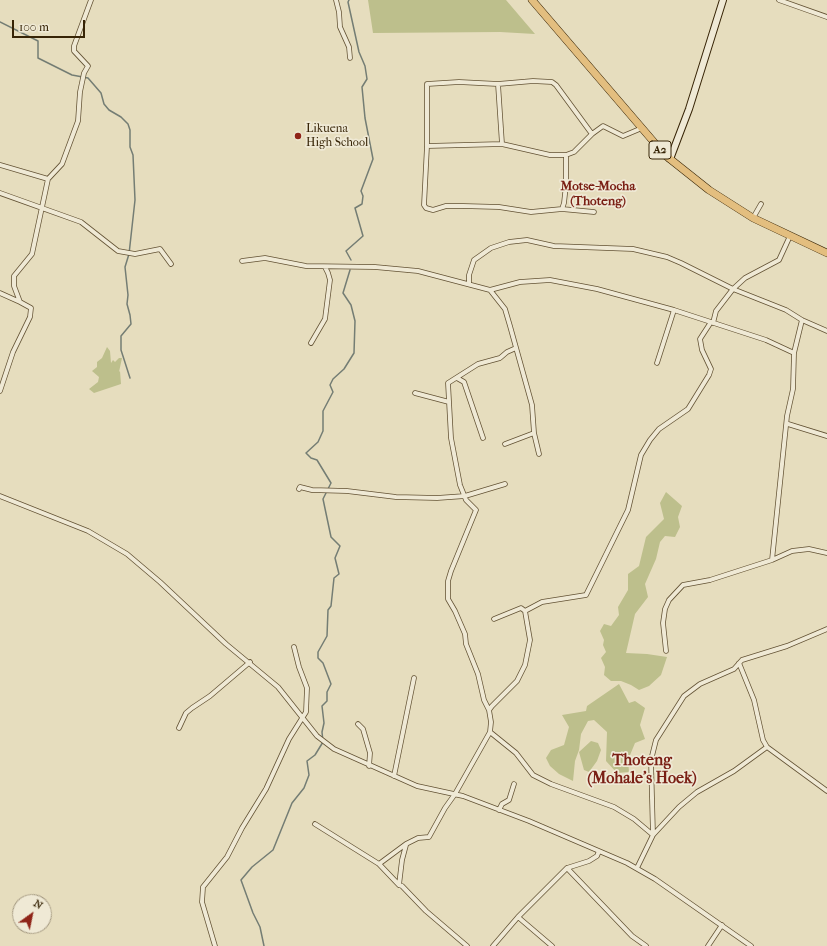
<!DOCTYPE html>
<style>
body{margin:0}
#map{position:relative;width:827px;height:946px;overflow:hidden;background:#e6ddbe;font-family:"IM FELL French Canon",serif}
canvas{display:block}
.north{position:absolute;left:12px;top:894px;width:40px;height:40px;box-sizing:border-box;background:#efe9d5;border:1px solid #a59a82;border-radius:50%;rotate:33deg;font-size:11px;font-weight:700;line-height:16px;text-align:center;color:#372406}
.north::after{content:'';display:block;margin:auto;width:14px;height:18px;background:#8f2418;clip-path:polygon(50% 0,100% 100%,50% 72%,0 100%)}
.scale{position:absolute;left:12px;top:20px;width:73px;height:18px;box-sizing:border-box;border:2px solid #372406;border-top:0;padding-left:5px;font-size:12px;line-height:14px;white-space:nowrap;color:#372406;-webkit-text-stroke:3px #efe9d5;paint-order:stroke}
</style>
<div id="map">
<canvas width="827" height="946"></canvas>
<div class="north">N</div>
<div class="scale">100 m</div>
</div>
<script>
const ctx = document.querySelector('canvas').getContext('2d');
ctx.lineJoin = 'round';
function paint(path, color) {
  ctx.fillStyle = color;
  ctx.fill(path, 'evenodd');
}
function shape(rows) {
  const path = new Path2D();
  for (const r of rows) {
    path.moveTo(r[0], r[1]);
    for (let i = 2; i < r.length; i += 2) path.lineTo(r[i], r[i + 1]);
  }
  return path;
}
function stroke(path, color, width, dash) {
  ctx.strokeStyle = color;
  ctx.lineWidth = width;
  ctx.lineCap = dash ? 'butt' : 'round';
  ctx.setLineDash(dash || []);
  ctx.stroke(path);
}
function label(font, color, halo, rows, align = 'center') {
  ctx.font = font + ' "IM FELL French Canon",serif';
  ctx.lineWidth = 3.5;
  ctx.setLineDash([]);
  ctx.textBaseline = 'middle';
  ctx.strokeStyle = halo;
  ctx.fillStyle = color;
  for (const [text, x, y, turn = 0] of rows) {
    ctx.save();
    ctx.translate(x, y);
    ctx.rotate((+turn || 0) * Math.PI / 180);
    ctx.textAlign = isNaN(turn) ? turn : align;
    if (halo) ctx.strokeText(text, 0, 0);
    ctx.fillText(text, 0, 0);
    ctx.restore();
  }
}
paint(shape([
 [368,0,506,0,535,34,500,32,373,33],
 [107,347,110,351,111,363,113,360,115,362,119,358,122,358,119,372,120,371,121,384,94,393,89,389,98,382,99,377,92,371,97,367,97,362,102,358],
 [666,492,682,506,678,517,680,527,675,537,665,536,660,542,656,559,645,584,648,597,635,614,626,653,647,654,667,657,661,675,649,686,639,690,631,685,621,681,611,681,604,675,605,667,601,658,606,652,603,645,604,640,600,631,604,624,611,626,619,615,618,607,628,590,628,574,639,566,646,537,664,519,660,503],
 [619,684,629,703,635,701,645,708,640,725,645,739,635,743,628,760,629,772,617,773,606,761,607,732,594,720,588,721,581,734,579,750,575,761,573,781,559,774,550,766,546,758,551,750,564,745,569,727,562,715,586,711,587,706],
 [591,741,598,743,601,750,597,761,589,772,584,770,579,752]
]), '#bdbf8c');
stroke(shape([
 [349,0,348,2,359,52,365,66,367,79,362,87,365,118,373,159,361,191,363,196,362,204,355,208,363,236,346,251,351,260],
 [0,22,38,41,38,58,72,75,88,78,101,93,104,104,109,110,121,117,128,124,130,130,130,147,133,155,135,200,129,254,125,267,128,295,127,304,130,315,131,324,121,336,121,350,130,378],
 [264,946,260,927,253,913,241,880,252,867,273,850,292,803,304,788,309,775,307,761,315,755,323,742,322,732,324,723,322,706,327,701,327,692,331,684,323,663,318,658,318,652,327,636,328,610,331,606,334,578,339,574,335,558,340,546,331,537,323,499,331,483,317,460,311,458,306,453,318,442,323,431,323,411,333,392,330,385,333,379,344,369,354,353,355,321,351,305,343,293,350,270]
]), '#747d74', 1.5);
const street = shape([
 [336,0,339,12,340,27,349,47,350,58],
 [779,0,827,17],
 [498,84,502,144],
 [427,146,502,144,550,155,566,155,574,152,592,134],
 [0,165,48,179],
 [0,193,81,222,118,251,135,254,160,249,171,264],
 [562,209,564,203,566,185,566,155],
 [594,212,562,209,531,212,499,207,463,206,446,206,433,210,426,208,424,205,427,146,427,84,459,82,498,84,533,81,552,82,556,85,592,134,603,126,623,136,642,128],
 [753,218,761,204],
 [242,261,265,258,306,266,375,267,418,271,490,290,520,282,550,280,597,289,674,310,766,340,794,353],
 [469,284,469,275,474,260,491,248,509,242,527,240,554,246,633,249,667,257,681,263,733,289,786,310,802,320,827,331],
 [490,290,505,309,510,326,532,405,534,433,539,454],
 [0,293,20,302],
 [713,323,716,311,733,289,745,278,779,260,790,236],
 [311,343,325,319,330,280,328,273,325,267],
 [657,363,674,310],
 [457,378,464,382,483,438],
 [0,391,13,352,30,317,31,308,20,302,14,286,14,276,32,254,48,179,62,164,78,121,80,92,84,73,88,66,74,51,74,46,91,0],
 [415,393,449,402],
 [788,424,827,436],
 [505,444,534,433],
 [299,489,300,487,312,490,347,491,396,497,437,498,465,496,505,484],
 [0,496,88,531,127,554,160,582,226,644,278,687,317,736,334,749,417,786,463,796,529,821,627,863,655,879,751,946],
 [772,560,787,416,793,389,794,353,802,320],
 [525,611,542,602,586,595,628,510,641,455,650,440,659,429,688,409,709,375,711,369,702,350,700,339,711,322],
 [494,619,521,608,525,611],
 [666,651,663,623,665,609,669,600,683,585,710,580,772,560,792,551,809,549,827,553],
 [739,663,754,700,763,740,767,747,827,791],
 [489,710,484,700,478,674,466,644,465,634,455,611,448,599,448,581,451,571,476,510,466,500,460,485,451,438,448,383,478,364,500,358,507,352,516,348],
 [358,724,363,729,370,753,369,766],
 [179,728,186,713,192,708,210,696,250,662],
 [490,732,516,753,533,775,551,784,614,807,634,819,653,835],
 [394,776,414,678],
 [499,810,502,804,509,800,514,784],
 [315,824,379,864,399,885],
 [653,835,651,760,656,740,684,696,700,684,734,669,742,660,787,646,827,629],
 [406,845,402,860,399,885,402,886,426,911,467,946],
 [379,864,406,844,418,838,429,837,445,808,455,794,490,732,491,722,489,710,492,706,517,681,525,665,530,640,525,611],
 [567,868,632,936,646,946],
 [637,868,653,835,679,807,697,792,734,771,767,747],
 [518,917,567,868,589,861,597,856,599,851],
 [215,946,202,902,203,887,227,857,242,828,266,789,289,739,306,712,307,688,299,667,294,647],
 [493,946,518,917,552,946],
 [708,946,722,925]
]);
const secondary = shape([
 [670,159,689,109,723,0]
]);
const primary = shape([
 [532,0,665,155,709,190,753,218,827,253]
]);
stroke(street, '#635234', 5.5);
stroke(secondary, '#372406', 8);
stroke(primary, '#372406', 8);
stroke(street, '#efe9d5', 4);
stroke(secondary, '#efe9d5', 6);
stroke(primary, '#e3be7f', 7);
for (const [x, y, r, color] of [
 [298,136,4,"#8f2418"]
]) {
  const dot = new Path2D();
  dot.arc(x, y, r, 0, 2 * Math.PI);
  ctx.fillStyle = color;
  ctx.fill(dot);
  stroke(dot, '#efe9d5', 1.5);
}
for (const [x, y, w] of [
 [660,150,22]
]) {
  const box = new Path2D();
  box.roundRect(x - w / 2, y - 9, w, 18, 3);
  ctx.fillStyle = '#efe9d5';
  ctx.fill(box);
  stroke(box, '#372406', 1);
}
label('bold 11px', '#372406', null, [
 ["A2",660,150]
]);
label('12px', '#372406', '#efe9d5', [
 ["Likuena",306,129],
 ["High School",306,143]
], 'left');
label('bold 13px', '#7a1f14', '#efe9d5', [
 ["Motse-Mocha",598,187],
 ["(Thoteng)",598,202]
]);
label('bold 16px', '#7a1f14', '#efe9d5', [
 ["Thoteng",642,761],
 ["(Mohale's Hoek)",642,779]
]);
</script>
